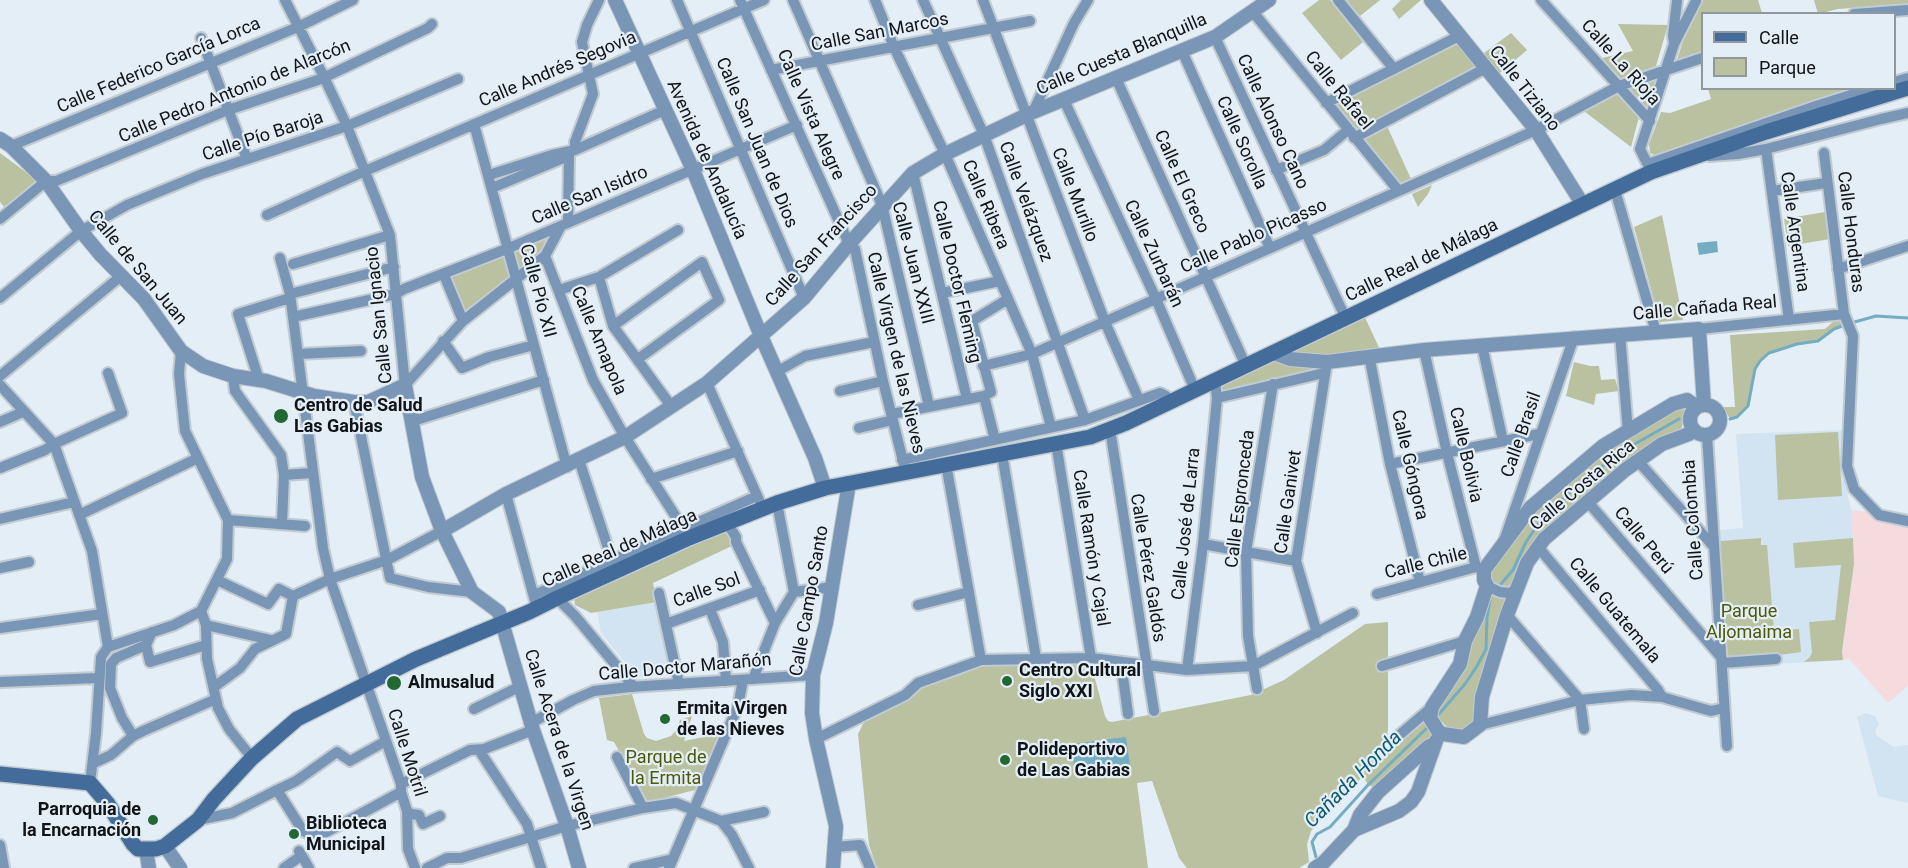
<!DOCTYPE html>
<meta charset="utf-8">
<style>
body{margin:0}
#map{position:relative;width:1908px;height:868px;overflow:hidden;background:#e4eef6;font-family:Roboto,sans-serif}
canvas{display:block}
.legend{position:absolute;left:1701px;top:12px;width:195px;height:78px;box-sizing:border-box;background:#e4eef6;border:2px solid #90979d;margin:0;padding:8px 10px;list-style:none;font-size:18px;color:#111417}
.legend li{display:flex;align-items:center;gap:12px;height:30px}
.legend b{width:30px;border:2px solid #90979d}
</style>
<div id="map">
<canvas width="1908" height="868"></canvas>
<ul class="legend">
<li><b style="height:8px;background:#436c9a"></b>Calle</li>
<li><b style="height:16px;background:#b9c1a1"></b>Parque</li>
</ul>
</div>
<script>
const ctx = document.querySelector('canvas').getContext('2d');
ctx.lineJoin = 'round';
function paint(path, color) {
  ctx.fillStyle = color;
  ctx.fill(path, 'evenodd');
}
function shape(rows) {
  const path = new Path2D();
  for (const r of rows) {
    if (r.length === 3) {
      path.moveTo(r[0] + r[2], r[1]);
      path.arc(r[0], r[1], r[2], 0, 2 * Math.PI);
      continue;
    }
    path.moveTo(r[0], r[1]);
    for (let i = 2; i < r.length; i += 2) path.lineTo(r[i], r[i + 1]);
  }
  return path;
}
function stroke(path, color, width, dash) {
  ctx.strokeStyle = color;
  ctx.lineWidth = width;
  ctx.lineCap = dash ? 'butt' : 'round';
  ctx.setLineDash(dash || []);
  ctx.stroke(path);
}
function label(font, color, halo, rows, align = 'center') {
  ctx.font = font + ' Roboto,sans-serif';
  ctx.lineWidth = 4.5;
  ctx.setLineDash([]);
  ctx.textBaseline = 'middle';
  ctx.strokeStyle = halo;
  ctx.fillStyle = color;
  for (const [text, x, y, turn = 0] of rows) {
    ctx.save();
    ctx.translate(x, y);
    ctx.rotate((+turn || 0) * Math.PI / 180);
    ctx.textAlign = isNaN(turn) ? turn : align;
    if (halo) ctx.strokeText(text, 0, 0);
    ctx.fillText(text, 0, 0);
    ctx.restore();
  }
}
paint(shape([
 [1851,510,1870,512,1908,526,1908,686,1888,703,1849,659,1843,660,1842,651,1854,564]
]), '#f6dbde');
paint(shape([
 [1845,430,1842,469,1851,510,1854,564,1842,651,1843,660,1776,664,1761,539,1720,541,1720,530,1743,528,1736,434],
 [657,602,673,670,638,678,601,633,597,612],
 [1866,713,1875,716,1879,724,1875,731,1877,736,1894,747,1908,745,1908,803,1878,796,1857,717]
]), '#d2e3f1');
paint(shape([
 [1319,0,1330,0,1363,42,1341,60,1302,13],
 [1345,0,1380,0,1360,16],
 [1401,0,1421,0,1399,19,1392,9],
 [1703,0,1758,0,1762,13,1702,14,1702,52,1677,60,1684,38],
 [1814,0,1908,0,1908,4,1838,9,1818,14],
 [1618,24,1668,25,1656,66,1619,79,1602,58,1633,51],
 [1511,33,1527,50,1499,74,1484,53],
 [1458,41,1480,67,1356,132,1333,105],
 [1657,79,1648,110,1628,89],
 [1708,89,1847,89,1847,91,1654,155,1650,153,1649,144,1661,112,1670,113,1711,99],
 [1617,93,1639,117,1631,147,1584,111],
 [1387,126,1411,179,1399,184,1363,138],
 [0,153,38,181,5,208,0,202],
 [1432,185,1428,194,1418,207,1412,194],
 [1825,212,1830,239,1788,246,1784,219],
 [1662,215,1683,320,1660,322,1634,227],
 [551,235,542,255,520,271,514,250],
 [506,254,512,278,464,314,449,277],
 [1362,311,1382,354,1327,362,1324,373,1217,398,1215,381],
 [1834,321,1841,321,1845,325,1834,329,1818,341,1784,348,1769,353,1760,361,1755,369,1748,406,1737,417,1730,419,1723,407,1735,407,1730,335,1825,329],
 [1574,362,1590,366,1599,366,1601,380,1615,379,1619,391,1596,394,1594,405,1566,396],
 [1685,407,1681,433,1595,490,1513,584,1510,586,1501,586,1491,581,1489,575,1491,567,1524,521,1603,453,1674,410],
 [1838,432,1842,496,1778,500,1775,435],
 [726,531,734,545,653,583,657,602,591,613,575,605,574,597],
 [1761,538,1761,545,1767,545,1774,631,1799,629,1801,652,1727,662,1720,541],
 [1853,538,1854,564,1842,651,1843,660,1804,662,1810,657,1812,652,1809,622,1835,620,1841,565,1795,568,1793,543],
 [1487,593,1507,599,1474,720,1463,731,1448,728,1442,722,1438,723,1437,708,1465,662],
 [1388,622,1388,728,1386,749,1423,720,1425,721,1434,734,1433,738,1375,788,1368,785,1363,776,1311,831,1307,844,1309,862,1299,868,1187,868,1179,858,1152,781,1137,783,1148,868,877,868,869,845,858,734,864,722,921,688,960,675,983,665,1004,662,1022,664,1091,664,1105,716,1108,721,1112,722,1251,695,1284,680,1365,624],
 [632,694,644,734,647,738,656,741,671,736,677,729,680,720,692,716,684,741,723,733,695,790,648,802,614,742,607,740,599,698]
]), '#b9c1a1');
paint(shape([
 [1717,241,1718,252,1699,255,1697,243],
 [1126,737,1130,766,1075,773,1071,744]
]), '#74acc2');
stroke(shape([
 [1851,323,1876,316,1908,318],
 [1730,419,1737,417,1748,406,1755,369,1760,361,1769,353,1797,344,1818,341,1834,329,1845,325],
 [1501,584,1513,570,1526,542,1541,520,1563,499,1583,480,1633,445,1679,419],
 [1439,714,1465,684,1477,666,1486,649,1487,617,1490,600],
 [1316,857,1312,842,1317,834,1330,827,1368,785,1428,727]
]), '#74acc2', 3);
const minor = shape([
 [285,0,324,77,347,126,390,235,405,385],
 [677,0,804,298],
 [740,0,849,244,855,249,883,381,906,473],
 [793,0,882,205,929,406],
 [875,0,894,47,945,154,1032,354,1051,427],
 [923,0,984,135,1085,420],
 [983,0,1105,322,1139,400],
 [1338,0,1394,69],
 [1541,0,1650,121],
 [1253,12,1398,190],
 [1854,14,1908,10],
 [1215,37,1346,319],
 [201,38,247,159],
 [1674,44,1696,1],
 [1182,51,1270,248],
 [771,70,1030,21],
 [1116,78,1246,366],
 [1894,82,1908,78],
 [1064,100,1156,299,1195,390],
 [1326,103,1459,36],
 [1033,112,1074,23,1088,0],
 [474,124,567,467],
 [1354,138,1486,68],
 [11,146,298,27,353,0],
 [1766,149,1789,320],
 [575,150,575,142,593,94,582,42,587,25,599,0],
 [1824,153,1844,314,1853,336,1847,466,1854,489,1879,515,1908,521],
 [1709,156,1738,154,1766,149,1881,119,1908,113],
 [1648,164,1816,106,1873,88],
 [1650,169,1640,149,1674,44,1673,35,1677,1],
 [1276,170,1324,150,1348,130],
 [913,173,967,399],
 [489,175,552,155,575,150,665,110],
 [492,188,566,157],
 [1615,190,1656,332],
 [1772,191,1826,183],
 [267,215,365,171,764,0],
 [0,219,46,181,56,181,228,110,321,79,428,28,432,24],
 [568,223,569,156],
 [545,256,593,380,625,437,683,528],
 [280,258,290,294,323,548,330,579,401,784,401,792,407,811,408,849,415,868],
 [293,264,390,235],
 [1838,269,1908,246],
 [444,275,463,321],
 [599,277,613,326,671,406],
 [559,290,599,277,678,230],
 [942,293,1000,281],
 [290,294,394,267],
 [0,298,81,231,127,205,202,174,347,126,458,79],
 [293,317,396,294,404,289,509,248,797,125],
 [613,326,702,262,719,300,638,359],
 [1699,329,1844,314],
 [1620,334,1628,432],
 [443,341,462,368,489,357,534,345],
 [1482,345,1503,441],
 [1424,350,1447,453,1476,567],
 [181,351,179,374,185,431,228,520,227,559,201,611],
 [298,354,361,351],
 [1369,355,1390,464,1420,582],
 [983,366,1032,354,1536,130,1619,86,1702,58],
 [778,371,805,356,874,342],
 [0,376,121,276],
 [233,376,235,391,281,455,284,475,282,524],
 [259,380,238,314,290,298],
 [707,383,759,500],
 [0,385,54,444,92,551,108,647,101,657,96,733,90,783],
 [405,385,463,321,545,256,561,226],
 [840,391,883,381],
 [984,396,995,440],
 [1217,398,1324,373],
 [354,402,390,578,428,587,472,592],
 [892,414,984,396,991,392,972,321,1008,299],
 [413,421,544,380],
 [0,422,23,412],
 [859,428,893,420],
 [1110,429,1154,711],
 [1707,435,1727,746],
 [1056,443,1091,658],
 [1002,454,1036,658],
 [579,460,612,560],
 [902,460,1085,420,1160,393,1166,396,1168,403],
 [1638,461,1714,547],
 [946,464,981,660],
 [1390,464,1539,434],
 [0,468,45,450,54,444,122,413,108,373],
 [284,475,312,473],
 [651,479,738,451],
 [506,494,535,601],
 [1588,502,1720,656],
 [777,503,794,592],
 [79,515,198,458],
 [0,519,74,502],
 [228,520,305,526],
 [727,523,736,537,736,542,775,623],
 [1505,538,1574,337],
 [1203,544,1296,561],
 [1538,547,1658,690,1662,697],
 [0,568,29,562],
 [217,580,268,604,279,589,293,596],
 [1487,586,1500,592,1509,593,1516,590],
 [659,593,679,684],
 [1377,594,1476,567,1481,569],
 [534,595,757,496],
 [557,598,575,616,634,687],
 [918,605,969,592],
 [710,609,723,642,726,681],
 [201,611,206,625,207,659,218,708,229,729,252,758],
 [1507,615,1580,700,1584,729],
 [666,624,760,590],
 [206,625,271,640],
 [0,628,102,614],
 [1317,633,1296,561,1327,362],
 [146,645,150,662,206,645],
 [108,647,174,625,201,611],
 [1121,662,1128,714],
 [1722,663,1776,659],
 [1382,666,1465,641],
 [1187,670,1203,544,1217,398,1215,381],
 [753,679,775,623,794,592,833,587],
 [0,682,98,678],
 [214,687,240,668,255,649,286,634,293,596,330,579,387,560,442,531],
 [1257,689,1248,636,1246,552,1273,384],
 [474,709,521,686],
 [531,723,573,700,594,691,630,687,813,675],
 [1480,725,1580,700,1631,695,1662,697,1711,711,1724,708],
 [133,736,122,718,110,688,111,664,116,658,146,645,152,632],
 [1397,737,1432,707],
 [816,739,905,695,918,683,981,660,1091,658,1187,670,1253,666,1353,613],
 [479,750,527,824,541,868],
 [617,757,643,808],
 [94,763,111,755,133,736,143,731,216,699],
 [401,784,470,750,484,749,533,730],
 [277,790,296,781,337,752,350,761,386,741],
 [407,811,411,814,419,815,423,824,440,816],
 [198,820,232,813,277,790,303,831,312,835,326,832,353,818,401,792],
 [721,821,764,812],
 [0,845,4,868],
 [834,847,860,845,870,868],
 [299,851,309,868],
 [284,868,298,858,301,855],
 [427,868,447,858,461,858,567,826,643,808,676,803,721,821,732,835,749,868],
 [634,868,673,859],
 [669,868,738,706,743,680]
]);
const tertiary = shape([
 [615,0,693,170,761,336,815,458,825,488],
 [1431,0,1536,130,1583,205],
 [0,139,11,146,46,181,81,231,100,254,144,299,181,351,203,366,233,376,266,381,314,396,354,402,368,402,405,385,422,477,442,531,472,592,499,612,533,730,567,826,579,868],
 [1274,353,1290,359,1327,362,1424,350,1699,329,1704,405],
 [1705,420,15],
 [1694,430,1689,434,1662,444,1625,470,1544,539,1527,563,1507,615,1482,697,1480,725,1464,737,1443,734,1438,731,1430,718,1432,707,1460,664,1465,641,1477,617,1487,586,1484,580,1484,570,1531,507,1603,446,1673,404,1687,400,1697,407],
 [442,531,506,494,625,437,707,383,804,298,849,244,913,173,945,154,1033,112,1215,37,1269,0],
 [1354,830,1399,811,1411,802,1418,792,1436,741],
 [165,846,180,868],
 [146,850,149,868],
 [833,868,836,826,816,739,812,713,813,675,826,623,849,483],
 [1315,868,1323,863,1354,830,1360,815,1378,792,1428,747,1434,744]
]);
const secondary = shape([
 [0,774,90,783,108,804,133,844,138,849,156,849,165,846,198,820,214,799,252,758,297,719,416,659,529,612,557,598,689,538,777,503,825,488,1090,437,1126,423,1651,172,1766,132,1908,88]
]);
stroke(minor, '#c2cbd2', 14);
stroke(tertiary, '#c2cbd2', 16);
stroke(secondary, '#c2cbd2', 18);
stroke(minor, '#7a96b6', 10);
stroke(tertiary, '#7a96b6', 14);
stroke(secondary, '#436c9a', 15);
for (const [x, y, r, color] of [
 [281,416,8,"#226833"],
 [1007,681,6,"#226833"],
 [394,683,8,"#226833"],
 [665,719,6,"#226833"],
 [1005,760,6,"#226833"],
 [153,820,6,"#226833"],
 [294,834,6,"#226833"]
]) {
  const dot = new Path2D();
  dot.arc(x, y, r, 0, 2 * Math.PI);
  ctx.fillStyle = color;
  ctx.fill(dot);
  stroke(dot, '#e4eef6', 2);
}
label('18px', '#111417', '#e4eef6', [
 ["Calle San Marcos",880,33,-11],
 ["Calle Cuesta Blanquilla",1122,55,-23],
 ["Calle La Rioja",1620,63,48],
 ["Calle Federico García Lorca",159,66,-23],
 ["Calle Andrés Segovia",558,70,-23],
 ["Calle Tiziano",1524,89,52],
 ["Calle Rafael",1338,91,51],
 ["Calle Pedro Antonio de Alarcón",235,92,-22],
 ["Calle Vista Alegre",810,115,66],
 ["Calle Alonso Cano",1272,122,65],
 ["Calle Pío Baroja",263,137,-18],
 ["Calle San Juan de Dios",756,143,67],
 ["Calle Sorolla",1241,143,66],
 ["Avenida de Andalucía",706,160,66],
 ["Calle El Greco",1181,182,66],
 ["Calle Murillo",1074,195,69],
 ["Calle San Isidro",590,196,-23],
 ["Calle Velázquez",1025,202,70],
 ["Calle Ribera",985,205,67],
 ["Calle Argentina",1794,232,82],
 ["Calle Honduras",1850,232,83],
 ["Calle Pablo Picasso",1254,237,-24],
 ["Calle San Francisco",822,246,-48],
 ["Calle Zurbarán",1153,254,65],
 ["Calle Real de Málaga",1422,261,-26],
 ["Calle Juan XXIII",912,263,76],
 ["Calle de San Juan",137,268,50],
 ["Calle Doctor Fleming",956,282,77],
 ["Calle Pío XII",537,291,75],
 ["Calle Cañada Real",1705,309,-5],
 ["Calle San Ignacio",380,315,-96],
 ["Calle Amapola",598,341,67],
 ["Calle Virgen de las Nieves",895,353,77],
 ["Calle Brasil",1522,435,-71],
 ["Calle Bolivia",1465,455,77],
 ["Calle Góngora",1409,465,77],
 ["Calle Costa Rica",1583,486,-40],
 ["Calle Espronceda",1241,499,-83],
 ["Calle Ganivet",1289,502,-82],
 ["Calle Colombia",1694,520,-94],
 ["Calle José de Larra",1187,524,-84],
 ["Calle Perú",1643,541,50],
 ["Calle Ramón y Cajal",1090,548,81],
 ["Calle Real de Málaga",620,549,-24],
 ["Calle Chile",1426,564,-14],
 ["Calle Pérez Galdós",1147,568,81],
 ["Calle Sol",707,591,-20],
 ["Calle Campo Santo",810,601,-80],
 ["Calle Guatemala",1614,611,50],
 ["Calle Doctor Marañón",685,668,-5],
 ["Calle Acera de la Virgen",558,740,72],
 ["Calle Motril",406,753,72]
]);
label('bold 18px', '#111417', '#e4eef6', [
 ["Centro de Salud",294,406],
 ["Las Gabias",294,427],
 ["Centro Cultural",1019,671],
 ["Siglo XXI",1019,692],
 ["Almusalud",408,683],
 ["Ermita Virgen",677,709],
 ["de las Nieves",677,730],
 ["Polideportivo",1017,750],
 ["de Las Gabias",1017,771],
 ["Parroquia de",141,810,"right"],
 ["la Encarnación",141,831,"right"],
 ["Biblioteca",306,824],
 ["Municipal",306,845]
], 'left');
label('18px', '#4c5707', '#e4eef6', [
 ["Parque",1749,612],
 ["Aljomaima",1749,633],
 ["Parque de",666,758],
 ["la Ermita",666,779]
]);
label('italic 20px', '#0c5971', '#e4eef6', [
 ["Cañada Honda",1354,780,-45]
]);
</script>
